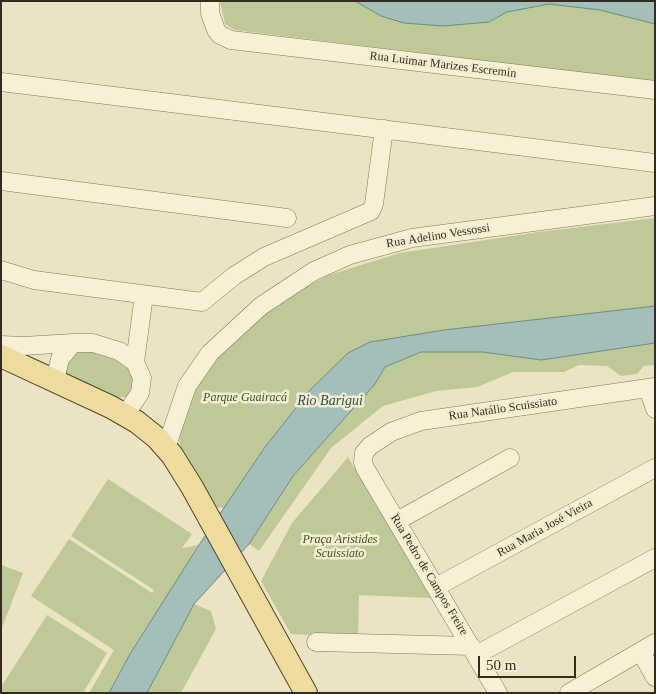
<!DOCTYPE html>
<meta charset="utf-8">
<style>
body{margin:0}
#map{position:relative;width:656px;height:694px;overflow:hidden;background:#ebe3c2;font-family:"Times New Roman",serif}
canvas{display:block}
.frame{position:absolute;inset:0;border:2px solid #352b1e;pointer-events:none}
.scale{position:absolute;left:478px;top:656px;width:98px;height:22px;box-sizing:border-box;border:2px solid #352b1e;border-top:0;padding-left:6px;font-size:15px;line-height:18px;white-space:nowrap;color:#352b1e;-webkit-text-stroke:4px #f3edd1;paint-order:stroke}
</style>
<div id="map">
<canvas width="656" height="694"></canvas>
<div class="frame"></div>
<div class="scale">50 m</div>
</div>
<script>
const ctx = document.querySelector('canvas').getContext('2d');
ctx.lineJoin = 'round';
function paint(path, color) {
  ctx.fillStyle = color;
  ctx.fill(path, 'evenodd');
}
function shape(rows) {
  const path = new Path2D();
  for (const r of rows) {
    path.moveTo(r[0], r[1]);
    for (let i = 2; i < r.length; i += 2) path.lineTo(r[i], r[i + 1]);
  }
  return path;
}
function stroke(path, color, width, dash) {
  ctx.strokeStyle = color;
  ctx.lineWidth = width;
  ctx.lineCap = dash ? 'butt' : 'round';
  ctx.setLineDash(dash || []);
  ctx.stroke(path);
}
function label(font, color, halo, rows, align = 'center') {
  ctx.font = font + ' "Times New Roman",serif';
  ctx.lineWidth = 5;
  ctx.setLineDash([]);
  ctx.textBaseline = 'middle';
  ctx.strokeStyle = halo;
  ctx.fillStyle = color;
  for (const [text, x, y, turn = 0] of rows) {
    ctx.save();
    ctx.translate(x, y);
    ctx.rotate((+turn || 0) * Math.PI / 180);
    ctx.textAlign = isNaN(turn) ? turn : align;
    if (halo) ctx.strokeText(text, 0, 0);
    ctx.fillText(text, 0, 0);
    ctx.restore();
  }
}
paint(shape([
 [220,1,655,1,655,82,235,30,225,24],
 [655,218,655,306,444,330,370,342,348,353,311,389,265,447,226,508,212,507,182,457,179,436,184,415,191,396,210,366,223,351,265,313,292,294,329,275,400,253,539,232],
 [655,343,655,365,644,366,637,374,621,376,607,366,579,365,564,372,513,372,477,387,436,391,383,406,331,448,259,551,249,544,293,476,375,384,385,367,421,352,483,352,541,360],
 [77,349,113,355,129,369,136,383,128,398,110,396,65,375,64,365],
 [348,457,431,598,359,595,358,637,291,634,261,581,292,523],
 [108,479,192,534,182,548,199,545,130,654,109,693,89,693,114,650,31,596,69,539,152,593,154,590,71,536],
 [1,565,23,573,1,630],
 [194,604,211,611,216,629,181,693,147,693],
 [47,615,107,653,83,693,1,693,1,687]
]), '#bec997');
const water = shape([
 [355,1,655,1,655,24,600,10,549,4,507,12,489,22,443,26,404,23,381,16,355,1],
 [655,306,655,343,541,360,483,352,421,352,385,367,375,384,293,476,249,544,194,604,147,693,109,693,130,654,199,545,265,447,311,389,348,353,370,342,444,330,655,306]
]);
paint(water, '#a4beb9');
stroke(water, '#6c8c87', 1);
const minor = shape([
 [210,1,210,13,216,30,220,35,231,40,655,90],
 [1,82,655,163],
 [1,181,287,218],
 [1,270,34,280,202,302,234,276,264,257,371,211,374,204,384,129],
 [1,345,23,346,73,343],
 [135,362,144,295],
 [55,380,60,359,73,343,93,343,119,351,135,362,142,378,140,393,125,415],
 [648,388,655,409],
 [166,448,187,386,210,353,261,306,314,271,350,255,412,238,655,206],
 [397,521,510,458],
 [436,587,655,468],
 [316,642,471,646],
 [641,652,655,677],
 [476,655,655,558],
 [498,693,365,468,363,462,364,453,370,446,391,432,421,421,655,387],
 [569,693,655,643]
]);
const major = shape([
 [1,356,111,407,137,422,157,438,172,455,192,487,306,693]
]);
stroke(minor, '#84755a', 19);
stroke(major, '#52432f', 24);
stroke(minor, '#f7f0d5', 18);
stroke(major, '#eddc9c', 22);
label('12px', '#352b1e', '#f3edd1', [
 ["Rua Luimar Marizes Escremin",443,65,7],
 ["Rua Adelino Vessossi",438,236,-9],
 ["Rua Natálio Scuissiato",503,409,-8],
 ["Rua Maria José Vieira",545,528,-29],
 ["Rua Pedro de Campos Freire",429,575,59]
]);
label('italic 12px', '#415025', '#f3edd1', [
 ["Parque Guairacá",245,398],
 ["Praça Aristides",340,540],
 ["Scuissiato",340,554]
]);
label('italic 14px', '#2e5254', '#f3edd1', [
 ["Rio Barigui",330,401]
]);
</script>
